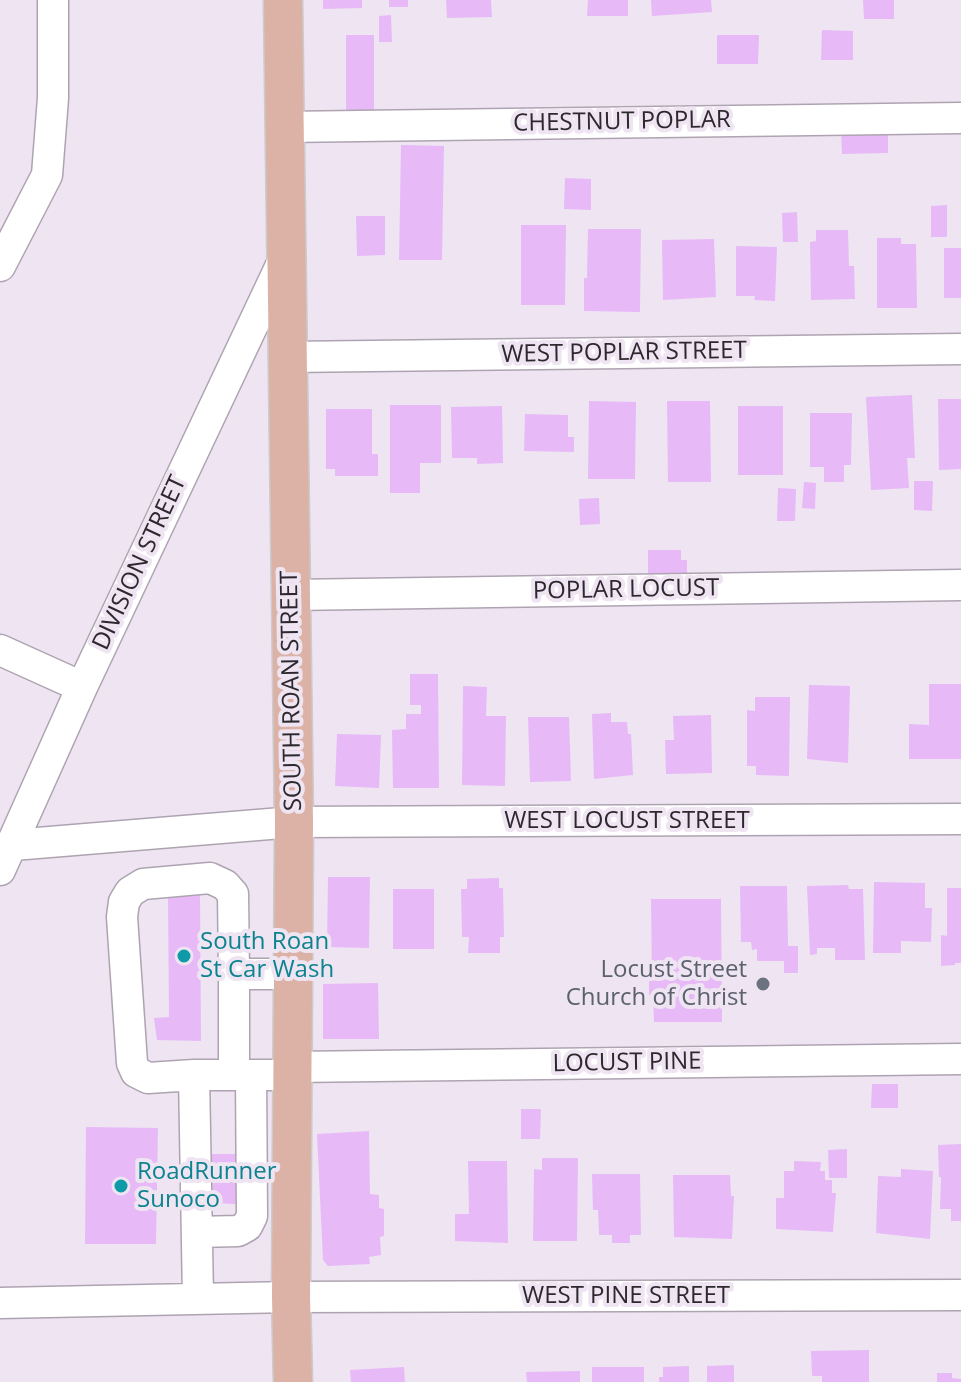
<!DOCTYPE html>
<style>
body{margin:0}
canvas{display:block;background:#eee4f2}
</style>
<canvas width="961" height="1382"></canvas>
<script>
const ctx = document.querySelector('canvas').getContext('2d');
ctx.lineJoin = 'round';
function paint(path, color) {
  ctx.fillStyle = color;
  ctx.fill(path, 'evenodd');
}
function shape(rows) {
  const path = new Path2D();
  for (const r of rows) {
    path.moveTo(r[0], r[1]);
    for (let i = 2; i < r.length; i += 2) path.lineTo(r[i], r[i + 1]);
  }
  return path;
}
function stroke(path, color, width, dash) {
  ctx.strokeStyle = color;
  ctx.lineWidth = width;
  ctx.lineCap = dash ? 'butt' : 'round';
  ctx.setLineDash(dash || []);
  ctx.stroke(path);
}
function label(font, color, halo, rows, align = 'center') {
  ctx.font = font + ' "Open Sans",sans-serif';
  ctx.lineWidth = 8;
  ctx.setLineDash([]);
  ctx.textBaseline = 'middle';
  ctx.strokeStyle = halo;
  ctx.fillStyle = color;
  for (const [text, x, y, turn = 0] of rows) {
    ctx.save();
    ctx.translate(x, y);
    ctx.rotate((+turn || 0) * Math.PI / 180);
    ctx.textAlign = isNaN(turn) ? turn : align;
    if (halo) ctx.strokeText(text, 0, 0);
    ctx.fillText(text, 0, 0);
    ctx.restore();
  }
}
paint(shape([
 [323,0,362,0,362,8,323,9],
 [389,0,408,0,408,7,389,7],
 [446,0,491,0,492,17,447,18],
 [588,0,628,0,628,16,587,16],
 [651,0,711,0,712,12,652,16],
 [863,0,894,0,894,19,864,19],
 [391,15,392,42,379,42,379,16],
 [822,30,853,31,853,60,821,60],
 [346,35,374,35,374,113,346,112],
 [717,35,759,35,758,64,717,64],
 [888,129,888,153,842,154,841,131],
 [401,145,444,146,442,260,399,260],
 [565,178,591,179,591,210,564,209],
 [947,205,947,237,931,237,931,206],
 [797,212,798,242,783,242,782,213],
 [356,216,385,216,385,255,357,256],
 [521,225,566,225,565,305,521,305],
 [588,229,641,229,640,312,584,311,584,278,587,278],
 [816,230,848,230,849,266,854,266,855,299,811,300,810,242,816,241],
 [877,238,901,238,901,244,916,244,917,308,877,308],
 [714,239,716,297,663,300,662,240],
 [736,246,777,247,775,301,754,300,755,296,736,296],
 [944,248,961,248,961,298,944,298],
 [912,395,915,458,907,458,909,488,871,490,866,397],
 [938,399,961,399,961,469,939,470],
 [589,401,636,402,635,479,588,479],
 [667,401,710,401,711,482,668,482],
 [390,405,441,405,441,463,420,463,420,493,390,493],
 [502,406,503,463,477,464,477,458,452,458,451,407],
 [738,406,783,406,783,475,738,475],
 [326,409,372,409,372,454,378,454,378,476,335,476,335,469,326,469],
 [810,413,852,413,851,465,844,465,844,482,824,482,824,467,810,467],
 [525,414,568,415,568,437,574,437,574,452,524,451],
 [914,481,933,481,932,511,914,510],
 [804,482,816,483,815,509,802,508],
 [778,488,796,489,795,521,777,521],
 [599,498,600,524,580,525,579,499],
 [648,550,681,550,681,560,687,560,687,574,648,583],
 [410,674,438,674,439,788,393,788,392,730,406,729,406,714,421,714,421,705,410,705],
 [929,684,961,684,961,759,909,759,909,724,929,725],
 [809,685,850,686,848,763,807,759],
 [463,686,487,687,486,716,506,716,505,786,462,785],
 [755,697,790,697,789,776,756,775,756,766,747,766,747,710,755,711],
 [611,713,611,722,627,722,628,734,631,734,633,775,594,779,592,714],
 [711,715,712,773,666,774,665,740,674,740,673,716],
 [528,717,569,717,571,781,530,782],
 [337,734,381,735,379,788,335,786],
 [328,877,370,877,369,948,327,947],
 [499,878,499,888,503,888,504,937,500,937,500,953,468,953,469,937,462,937,461,889,467,889,467,879],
 [874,882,925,883,925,908,932,908,931,942,901,941,901,953,873,953],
 [848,885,849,889,863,889,865,960,835,960,835,948,817,948,817,954,810,955,807,886],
 [740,886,787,886,788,946,798,946,798,973,784,973,784,961,757,961,757,949,752,950,751,942,741,942],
 [947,888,961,888,961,963,955,963,955,965,941,966,941,935,947,936],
 [393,889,434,889,434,949,393,949],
 [200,892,201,1041,157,1040,154,1018,169,1017,168,896],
 [651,899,721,899,722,1022,654,1022,653,995,649,995,649,979,652,980],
 [378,983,379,1039,323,1039,323,984],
 [872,1084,898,1084,898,1108,871,1108],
 [521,1109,541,1109,540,1139,521,1139],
 [86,1127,158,1128,156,1244,85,1244],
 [369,1131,370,1194,379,1195,379,1208,384,1209,384,1236,380,1237,381,1255,369,1257,370,1264,328,1266,323,1260,317,1134],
 [961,1144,961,1221,951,1221,951,1209,940,1209,941,1177,939,1177,938,1145],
 [847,1149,847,1178,829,1178,828,1150],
 [211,1154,236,1154,236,1204,212,1203],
 [542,1158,578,1158,577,1241,533,1241,534,1169,542,1170],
 [468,1161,507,1161,508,1243,455,1241,455,1214,469,1214],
 [794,1161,821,1162,820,1171,825,1171,825,1180,832,1180,832,1193,836,1193,833,1232,776,1229,776,1198,784,1198,784,1171,794,1171],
 [901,1169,933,1171,930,1239,876,1233,878,1176,901,1177],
 [592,1174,640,1174,641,1235,630,1235,630,1243,612,1243,612,1235,599,1235,598,1210,593,1210],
 [673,1175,730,1175,731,1196,734,1196,732,1239,674,1237],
 [869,1350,869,1382,822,1382,822,1376,812,1376,811,1351],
 [734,1365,734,1382,707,1382,707,1366],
 [689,1366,689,1382,659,1382,659,1377,663,1377,663,1367],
 [404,1367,405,1382,351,1382,350,1370],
 [592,1367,644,1367,644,1382,592,1382],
 [580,1371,580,1382,527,1382,526,1372],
 [937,1373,952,1373,952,1378,961,1379,961,1382,937,1382]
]), '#e7baf7');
const minor = shape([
 [284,127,961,118],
 [0,266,47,175,53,98,53,0],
 [287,357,961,349],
 [291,595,961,585],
 [0,650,82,687],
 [13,845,294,822,961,819],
 [0,870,82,687,284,259],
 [292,1067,961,1059],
 [194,1075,148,1078,136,1072,132,1063,122,917,124,902,130,892,143,884,210,878,225,885,233,894,234,974],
 [234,1075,234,974,293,974],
 [197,1232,238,1231,247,1226,252,1216,251,1075],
 [198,1299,194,1075,292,1075],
 [0,1303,291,1297,961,1295]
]);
const major = shape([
 [283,0,294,822,291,1297,293,1382]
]);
stroke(minor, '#aea4b1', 33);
stroke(major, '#cccbcd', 41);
stroke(minor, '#fff', 30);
stroke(major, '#dbb2a5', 38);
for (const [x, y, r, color] of [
 [184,956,8,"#0f9aa8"],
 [763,984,8,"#6b7280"],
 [121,1186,8,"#0f9aa8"]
]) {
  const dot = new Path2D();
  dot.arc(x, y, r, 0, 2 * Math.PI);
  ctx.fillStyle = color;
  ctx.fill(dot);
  stroke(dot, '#eee4f2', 3);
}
label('24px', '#2c282d', '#eee4f2', [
 ["CHESTNUT POPLAR",622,122,-1],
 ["WEST POPLAR STREET",624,353,-1],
 ["DIVISION STREET",140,563,-65],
 ["POPLAR LOCUST",626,590,-1],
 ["SOUTH ROAN STREET",292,691,-91],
 ["WEST LOCUST STREET",627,821],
 ["LOCUST PINE",627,1063,-1],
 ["WEST PINE STREET",626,1296]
]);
label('24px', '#0d838f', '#eee4f2', [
 ["South Roan",200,942],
 ["St Car Wash",200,970],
 ["RoadRunner",137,1172],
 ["Sunoco",137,1200]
], 'left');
label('24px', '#5b616d', '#eee4f2', [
 ["Locust Street",747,970],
 ["Church of Christ",747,998]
], 'right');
</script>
